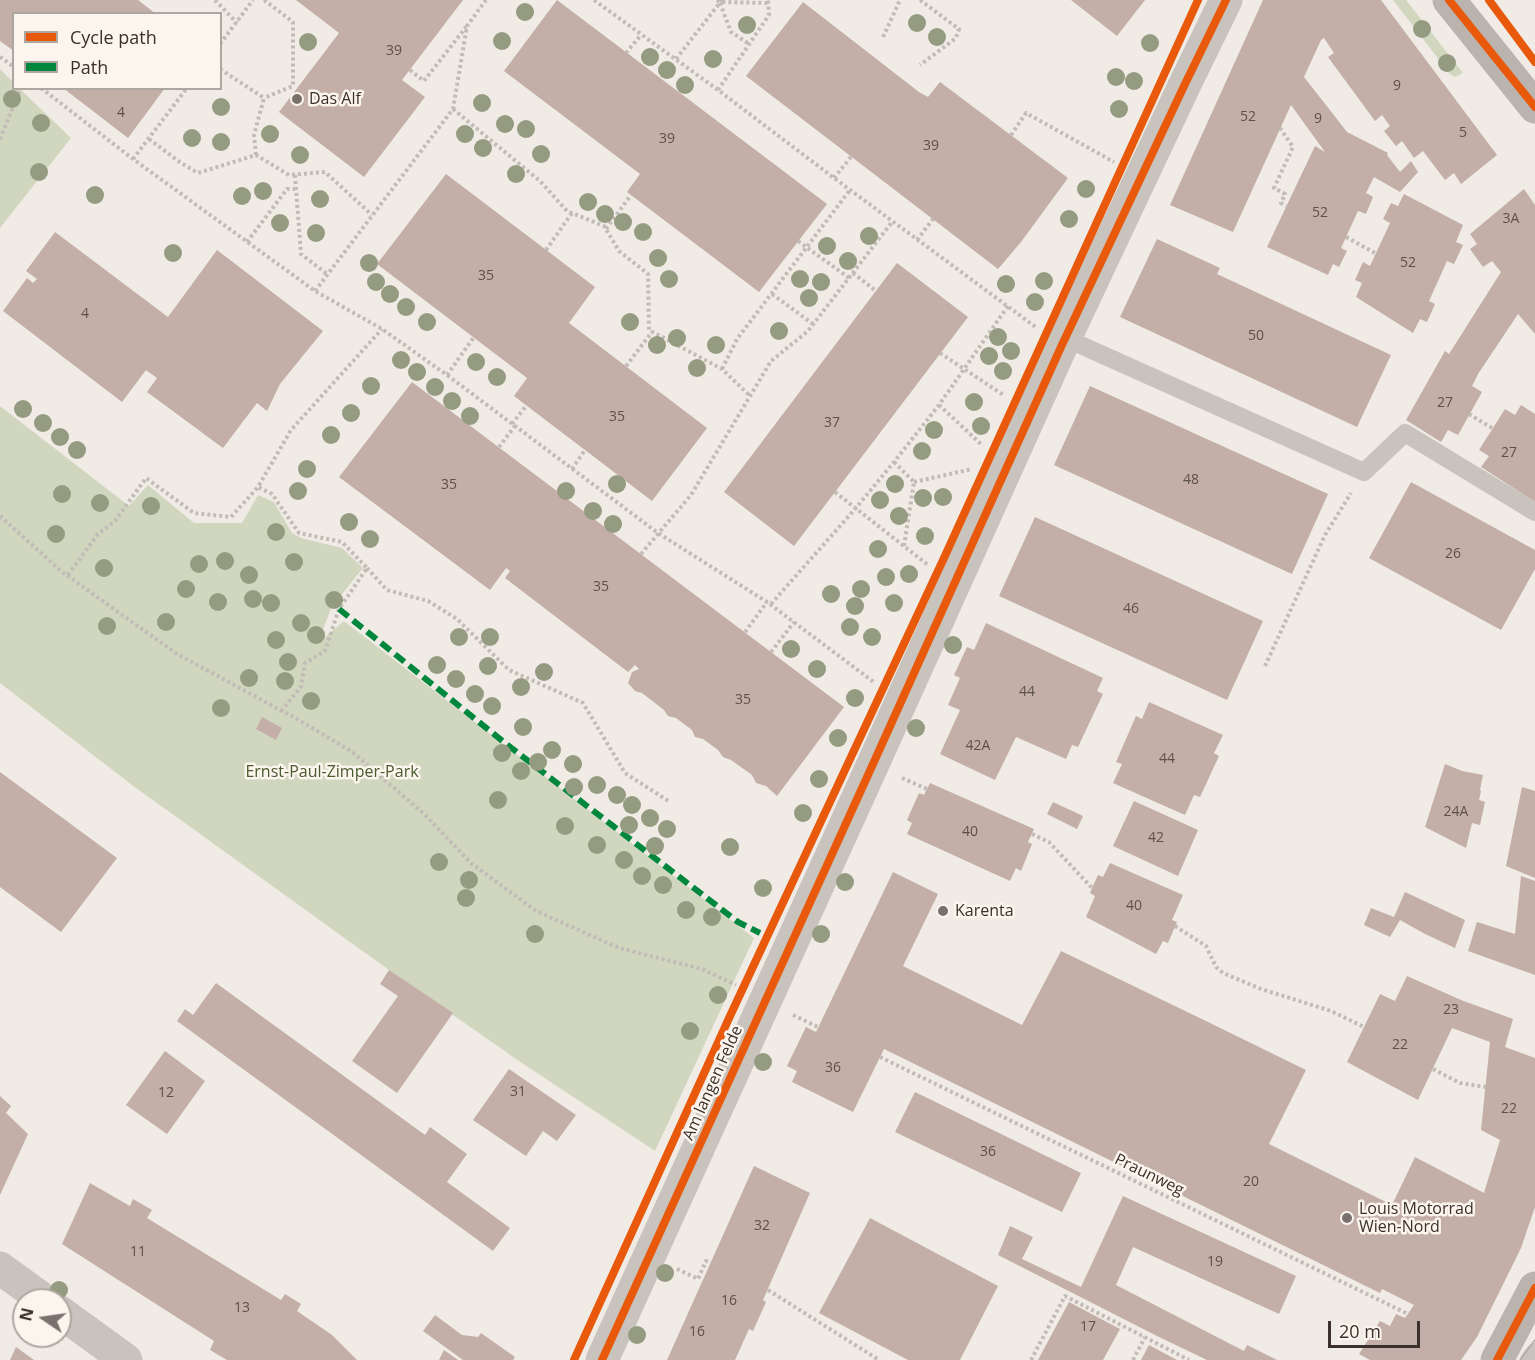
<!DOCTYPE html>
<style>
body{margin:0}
#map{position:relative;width:1535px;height:1360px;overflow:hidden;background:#f0ebe5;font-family:"Open Sans",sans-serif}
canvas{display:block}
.legend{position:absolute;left:12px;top:12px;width:210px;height:78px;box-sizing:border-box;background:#fbf5ee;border:2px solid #aea6a0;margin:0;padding:8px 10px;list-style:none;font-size:18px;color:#3b302b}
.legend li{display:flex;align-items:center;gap:12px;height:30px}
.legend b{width:30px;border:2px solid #aea6a0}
.north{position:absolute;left:12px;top:1288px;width:60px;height:60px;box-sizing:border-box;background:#fbf5ee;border:2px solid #aea6a0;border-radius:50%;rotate:283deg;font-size:16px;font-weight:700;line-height:24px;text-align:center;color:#3b302b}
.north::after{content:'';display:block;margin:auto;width:21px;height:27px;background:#7a716c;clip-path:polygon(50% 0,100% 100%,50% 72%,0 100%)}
.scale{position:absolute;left:1328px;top:1321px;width:92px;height:27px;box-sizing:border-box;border:3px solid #3b302b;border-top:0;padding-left:8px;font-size:18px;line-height:21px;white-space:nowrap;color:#3b302b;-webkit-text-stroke:4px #fbf5ee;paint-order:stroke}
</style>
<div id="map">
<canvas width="1535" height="1360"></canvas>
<ul class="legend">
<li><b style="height:8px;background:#e8590c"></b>Cycle path</li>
<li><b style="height:8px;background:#00873e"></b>Path</li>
</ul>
<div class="north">N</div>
<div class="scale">20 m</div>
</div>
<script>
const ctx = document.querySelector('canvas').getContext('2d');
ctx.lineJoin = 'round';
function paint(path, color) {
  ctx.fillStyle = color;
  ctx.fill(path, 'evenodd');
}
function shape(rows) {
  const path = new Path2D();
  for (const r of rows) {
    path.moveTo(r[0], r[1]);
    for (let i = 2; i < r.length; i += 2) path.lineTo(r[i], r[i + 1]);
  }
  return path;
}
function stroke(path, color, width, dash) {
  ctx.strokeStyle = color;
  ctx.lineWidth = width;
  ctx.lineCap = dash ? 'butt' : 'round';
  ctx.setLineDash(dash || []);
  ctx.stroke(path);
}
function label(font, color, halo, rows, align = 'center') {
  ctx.font = font + ' "Open Sans",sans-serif';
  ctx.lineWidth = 5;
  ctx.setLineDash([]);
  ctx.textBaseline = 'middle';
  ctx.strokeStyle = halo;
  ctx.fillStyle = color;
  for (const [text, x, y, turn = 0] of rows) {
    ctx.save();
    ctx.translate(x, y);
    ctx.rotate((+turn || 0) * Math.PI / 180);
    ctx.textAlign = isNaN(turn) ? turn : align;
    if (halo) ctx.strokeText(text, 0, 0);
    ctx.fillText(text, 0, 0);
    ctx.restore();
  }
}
paint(shape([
 [1393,0,1406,0,1463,73,1455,77,1450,74],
 [0,69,13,82,14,88,20,89,71,138,0,228],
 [0,406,129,506,148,485,194,523,242,523,258,495,274,502,292,533,301,538,342,548,363,568,331,608,318,643,344,621,754,938,655,1151,516,1059,389,970,132,785,0,683]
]), '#d1d6bf');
paint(shape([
 [0,0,138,0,156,14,14,14,14,51,0,41],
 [296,0,463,0,402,80,425,97,364,177,279,112,339,33],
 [557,0,827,204,759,292,627,192,640,174,504,71],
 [1071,0,1145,0,1117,36],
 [1263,0,1381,0,1497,155,1461,184,1454,173,1445,180,1423,151,1414,158,1402,141,1396,146,1384,131,1390,126,1382,115,1375,121,1328,57,1334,53,1324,38,1321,40,1304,77,1347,132,1388,153,1387,155,1400,172,1411,161,1418,172,1400,192,1374,177,1366,193,1373,197,1366,214,1358,211,1341,248,1347,251,1339,267,1333,264,1328,275,1267,247,1315,146,1325,152,1291,105,1233,232,1170,205],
 [803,2,919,92,928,97,940,82,1068,178,1021,242,998,269,746,76],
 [63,88,165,88,128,138],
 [446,174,595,287,569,323,707,428,652,501,514,396,527,378,377,264],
 [1524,189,1535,205,1535,334,1518,314,1478,374,1472,386,1482,392,1458,435,1448,430,1441,442,1406,420,1445,351,1449,354,1501,272,1492,261,1483,267,1470,249,1477,244,1470,234],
 [1404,194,1463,225,1456,242,1463,245,1454,264,1447,261,1429,301,1435,304,1427,322,1420,319,1413,333,1356,297,1362,283,1355,280,1363,262,1370,266,1390,223,1383,219,1391,203,1398,206],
 [55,232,168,317,217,250,323,331,280,384,267,411,257,403,223,448,147,392,157,378,146,370,122,402,3,311,27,278,33,283,37,279,26,271],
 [1157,239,1220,268,1217,274,1391,355,1357,427,1120,317],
 [897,263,968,317,794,546,724,492],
 [412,382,844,707,777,796,766,786,756,783,752,775,731,760,723,757,718,750,703,739,695,737,692,730,676,718,668,716,664,710,642,693,635,691,628,683,632,672,639,669,635,665,628,672,505,578,510,571,506,568,490,590,339,477],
 [1090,386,1328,494,1292,574,1054,465],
 [1521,405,1535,414,1535,502,1481,467,1489,456,1479,450,1505,409,1515,415],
 [1411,482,1535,550,1535,569,1501,630,1369,558],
 [1035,517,1263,621,1227,700,999,596],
 [986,623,1103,678,1097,691,1103,694,1078,747,1072,745,1066,759,1016,737,995,780,940,754,960,710,948,705,960,678,954,675,967,647,974,650],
 [1149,702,1223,735,1214,753,1219,756,1200,797,1194,795,1185,815,1113,783,1122,764,1116,762,1136,716,1142,719],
 [262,717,282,728,276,740,256,729],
 [1445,764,1462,771,1483,775,1480,790,1481,791,1479,800,1485,802,1480,825,1472,823,1466,848,1425,827],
 [0,772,117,858,61,932,0,887],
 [930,783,1034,829,1028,842,1032,844,1021,871,1016,868,1010,881,907,834,912,823,907,820,919,793,924,795],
 [1522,787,1535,791,1535,878,1506,866],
 [1134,801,1198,830,1178,876,1113,846],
 [1053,802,1083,816,1077,829,1047,814],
 [1110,863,1183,895,1172,920,1177,922,1168,943,1163,941,1156,954,1086,917,1095,896,1090,893,1092,888,1098,875,1103,877],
 [893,872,938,894,903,966,1022,1025,1061,951,1208,1022,1306,1070,1269,1144,1392,1205,1415,1157,1484,1193,1500,1140,1481,1130,1490,1042,1452,1028,1418,1100,1347,1062,1380,994,1395,1001,1407,976,1461,1000,1513,1019,1505,1047,1535,1058,1535,1207,1521,1248,1477,1337,1461,1360,1370,1360,1359,1354,1380,1321,1390,1326,1396,1314,1405,1318,1414,1305,1382,1289,1380,1293,884,1049,853,1112,792,1082,797,1071,787,1066,806,1027,816,1032],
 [1521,876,1535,881,1535,975,1468,951,1477,922,1515,934],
 [1405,892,1465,920,1455,948,1425,934,1400,920,1390,937,1364,925,1371,908,1394,917],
 [389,970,453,1013,397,1093,352,1061,398,996,380,984],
 [216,983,425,1135,430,1127,467,1154,447,1182,510,1228,493,1251,177,1021,185,1009,193,1015],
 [165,1051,205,1081,167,1134,126,1105],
 [509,1069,576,1115,557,1141,543,1131,526,1156,473,1120],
 [915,1092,1081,1173,1062,1212,895,1132],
 [0,1096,11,1106,6,1113,28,1134,0,1195],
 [754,1166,810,1193,763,1300,766,1302,753,1331,749,1329,735,1360,667,1360],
 [90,1183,130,1206,133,1199,152,1210,147,1218,281,1300,285,1294,301,1304,297,1311,332,1335,357,1360,227,1360,210,1350,214,1341,62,1244],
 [1123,1196,1296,1276,1279,1314,1133,1247,1116,1285,1244,1351,1247,1345,1277,1360,1207,1360,1157,1336,998,1255,1010,1226,1033,1237,1022,1259,1081,1287],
 [870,1218,998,1286,960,1360,908,1360,819,1313],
 [1069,1302,1120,1329,1103,1360,1038,1360],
 [435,1315,462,1335,478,1337,481,1333,515,1357,513,1360,463,1360,423,1331],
 [1149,1345,1177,1360,1141,1360],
 [16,1347,34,1360,10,1360],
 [444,1350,458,1360,439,1360]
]), '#c3afa7');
stroke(shape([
 [215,0,237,23],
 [264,0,293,22,293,86,264,98],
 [594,0,718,90,834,178,1037,328],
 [717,0,720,2,768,3],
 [920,0,959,29,956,38,920,65],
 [720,3,731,32,749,44],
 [883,37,900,0],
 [220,44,253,0],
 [626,53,641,35],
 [0,57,14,67],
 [676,59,722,0],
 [220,69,264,98,254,135,256,155],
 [410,70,424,81,466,27],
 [41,88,133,159,315,291,382,329,447,375,658,533,767,602,875,683],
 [718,90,769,15,768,0],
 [453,109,540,181,567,211,604,226,619,251,648,274,649,330,722,369,750,396],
 [1280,128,1293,147,1274,188,1285,194,1281,203,1286,206],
 [1011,135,1026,113,1114,162],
 [0,139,21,88],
 [149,139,181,163,198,173,256,155,289,175,325,172,372,215],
 [133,159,187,88],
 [295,175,301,254,327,274],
 [834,178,851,157],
 [606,229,631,195],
 [1346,237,1375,253],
 [917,240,933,219],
 [798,241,849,278],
 [247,242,287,189,295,189],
 [546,250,572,213],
 [853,273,876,291],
 [315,291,453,109,467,26,486,0],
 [772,294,813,324],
 [940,353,1005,396],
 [626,366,652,332],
 [722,369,737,339,850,190],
 [447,375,474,337],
 [939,405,983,446],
 [1469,414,1492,428],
 [512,424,526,406],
 [499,447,515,426],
 [894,462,914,482,904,546],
 [572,469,585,450],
 [914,482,972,469],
 [835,492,928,565],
 [0,516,62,572,177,654,297,719,351,751,424,814,471,863,536,911,619,948,702,969,736,985],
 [641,554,691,495,771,361,808,331,892,222],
 [367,568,387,590,428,601,457,619,509,670,583,703,625,773,670,802],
 [68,575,98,534,115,521,146,478,194,513,231,517,258,487],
 [771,604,855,509,894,462,939,405,1008,306],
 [745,632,767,602],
 [771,652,794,622],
 [1265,666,1325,535,1351,493],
 [281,711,301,687,305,663,325,651,339,609,367,568,342,542,299,533,272,494,258,487,291,430,382,329],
 [902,778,927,789],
 [1032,834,1049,842,1092,888],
 [1175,926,1206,946,1216,967,1223,973,1261,989,1331,1011,1364,1027],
 [793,1015,818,1027],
 [880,1057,1408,1314],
 [1433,1069,1460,1083,1486,1087],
 [677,1269,698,1279,706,1261,711,1263],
 [768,1290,879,1360],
 [1031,1360,1065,1296,1189,1360],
 [1133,1360,1145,1337]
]), '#c2bbb6', 4, [3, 3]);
stroke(shape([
 [1065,338,1364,472,1405,433,1535,512],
 [1529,1360,1535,1352]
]), '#c9c3be', 18);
stroke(shape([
 [0,1268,44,1300],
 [60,1312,126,1360]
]), '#c9c3be', 33);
stroke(shape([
 [602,1360,873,764,1061,347,1185,84,1226,0]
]), '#c9c3be', 33);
stroke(shape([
 [1449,0,1535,107],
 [1497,1360,1535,1288]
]), '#bab3ae', 33);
stroke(shape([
 [1520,1360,1535,1340]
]), '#b1aca8', 1.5);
stroke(shape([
 [339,609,505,743,738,922,760,933]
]), '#00873e', 6, [12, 6]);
stroke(shape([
 [1449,0,1535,107],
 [1489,0,1535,62],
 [574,1360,730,1016,944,558,1198,0],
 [602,1360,873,764,1061,347,1185,84,1226,0],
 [1497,1360,1535,1288]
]), '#e8590c', 8);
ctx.fillStyle = '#959b80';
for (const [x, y] of [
 [525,12],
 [917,23],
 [747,25],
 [1422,29],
 [937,37],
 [502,41],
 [308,42],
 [1150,43],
 [650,57],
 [713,59],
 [1447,63],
 [667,70],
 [1116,77],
 [1134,81],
 [685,85],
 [12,99],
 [482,103],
 [221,107],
 [1119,109],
 [41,123],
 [505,124],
 [526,129],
 [270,134],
 [465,134],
 [192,138],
 [221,142],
 [483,148],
 [541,154],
 [300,155],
 [39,172],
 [516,174],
 [1086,189],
 [263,191],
 [95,195],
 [242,196],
 [320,199],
 [588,202],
 [605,214],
 [1069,219],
 [623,222],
 [280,223],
 [643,232],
 [316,233],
 [869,236],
 [827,246],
 [173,253],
 [658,258],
 [848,261],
 [369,263],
 [669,279],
 [800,279],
 [1044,281],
 [376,282],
 [821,282],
 [1006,284],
 [390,294],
 [809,298],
 [1035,302],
 [406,307],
 [427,322],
 [630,322],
 [779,331],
 [998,337],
 [677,338],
 [657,345],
 [716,345],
 [1011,351],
 [989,356],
 [401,360],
 [476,362],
 [697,368],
 [1003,371],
 [417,372],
 [497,377],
 [371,386],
 [435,387],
 [452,401],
 [974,402],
 [23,409],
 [351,413],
 [470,416],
 [43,423],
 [981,426],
 [934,430],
 [331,435],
 [60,437],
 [77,450],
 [922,451],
 [307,469],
 [617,484],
 [895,484],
 [298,491],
 [566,491],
 [62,494],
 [943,497],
 [923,498],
 [880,500],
 [100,503],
 [151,506],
 [593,511],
 [899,516],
 [349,522],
 [613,524],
 [276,532],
 [56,534],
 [925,536],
 [370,539],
 [878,549],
 [225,561],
 [294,562],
 [199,564],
 [104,568],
 [909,574],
 [249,575],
 [886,577],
 [186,589],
 [861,589],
 [831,594],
 [253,599],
 [334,600],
 [218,602],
 [271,603],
 [894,603],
 [855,606],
 [166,622],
 [301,623],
 [107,626],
 [850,627],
 [316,635],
 [459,637],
 [490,637],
 [872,637],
 [276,640],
 [953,645],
 [791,649],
 [288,662],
 [437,665],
 [488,666],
 [817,669],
 [544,672],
 [249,678],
 [456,679],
 [285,681],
 [521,687],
 [475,694],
 [855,698],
 [311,701],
 [492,706],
 [221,708],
 [523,727],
 [916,728],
 [838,738],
 [552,750],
 [502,753],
 [538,762],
 [573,764],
 [521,771],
 [819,779],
 [597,785],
 [574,787],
 [617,795],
 [498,800],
 [632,805],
 [803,813],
 [650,818],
 [629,825],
 [565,826],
 [667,829],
 [597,845],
 [655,846],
 [730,847],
 [624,860],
 [439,862],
 [642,876],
 [469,880],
 [845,882],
 [663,885],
 [763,888],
 [466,898],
 [686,910],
 [712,917],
 [535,934],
 [821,934],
 [718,995],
 [690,1031],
 [763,1062],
 [665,1273],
 [59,1290],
 [637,1335]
]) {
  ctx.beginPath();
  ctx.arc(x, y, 9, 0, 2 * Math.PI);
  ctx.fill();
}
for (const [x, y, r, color] of [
 [297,99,6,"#7a716c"],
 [943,911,6,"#7a716c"],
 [1347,1218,6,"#7a716c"]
]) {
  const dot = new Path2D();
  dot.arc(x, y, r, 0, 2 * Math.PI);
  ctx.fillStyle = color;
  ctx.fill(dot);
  stroke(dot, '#fbf5ee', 2);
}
label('14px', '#5d504a', null, [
 ["39",394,51],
 ["9",1397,86],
 ["4",121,113],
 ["52",1248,117],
 ["9",1318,119],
 ["5",1463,133],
 ["39",667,139],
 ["39",931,146],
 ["52",1320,213],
 ["3A",1511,219],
 ["52",1408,263],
 ["35",486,276],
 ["4",85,314],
 ["50",1256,336],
 ["27",1445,403],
 ["35",617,417],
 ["37",832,423],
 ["27",1509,453],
 ["48",1191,480],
 ["35",449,485],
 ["26",1453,554],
 ["35",601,587],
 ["46",1131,609],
 ["44",1027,692],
 ["35",743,700],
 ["42A",978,746],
 ["44",1167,759],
 ["24A",1456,812],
 ["40",970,832],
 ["42",1156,838],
 ["40",1134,906],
 ["23",1451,1010],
 ["22",1400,1045],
 ["36",833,1068],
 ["31",518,1092],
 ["12",166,1093],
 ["22",1509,1109],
 ["36",988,1152],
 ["20",1251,1182],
 ["32",762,1226],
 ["11",138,1252],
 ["19",1215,1262],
 ["16",729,1301],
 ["13",242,1308],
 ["17",1088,1327],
 ["16",697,1332]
]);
label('16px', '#3b302b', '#fbf5ee', [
 ["Das Alf",309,99],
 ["Karenta",955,911],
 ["Louis Motorrad",1359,1209],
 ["Wien-Nord",1359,1227]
], 'left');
label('16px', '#4a5a2e', '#fbf5ee', [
 ["Ernst-Paul-Zimper-Park",332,772]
]);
label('16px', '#3b302b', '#fbf5ee', [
 ["Am langen Felde",713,1083,-66],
 ["Praunweg",1149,1175,26]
]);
</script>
